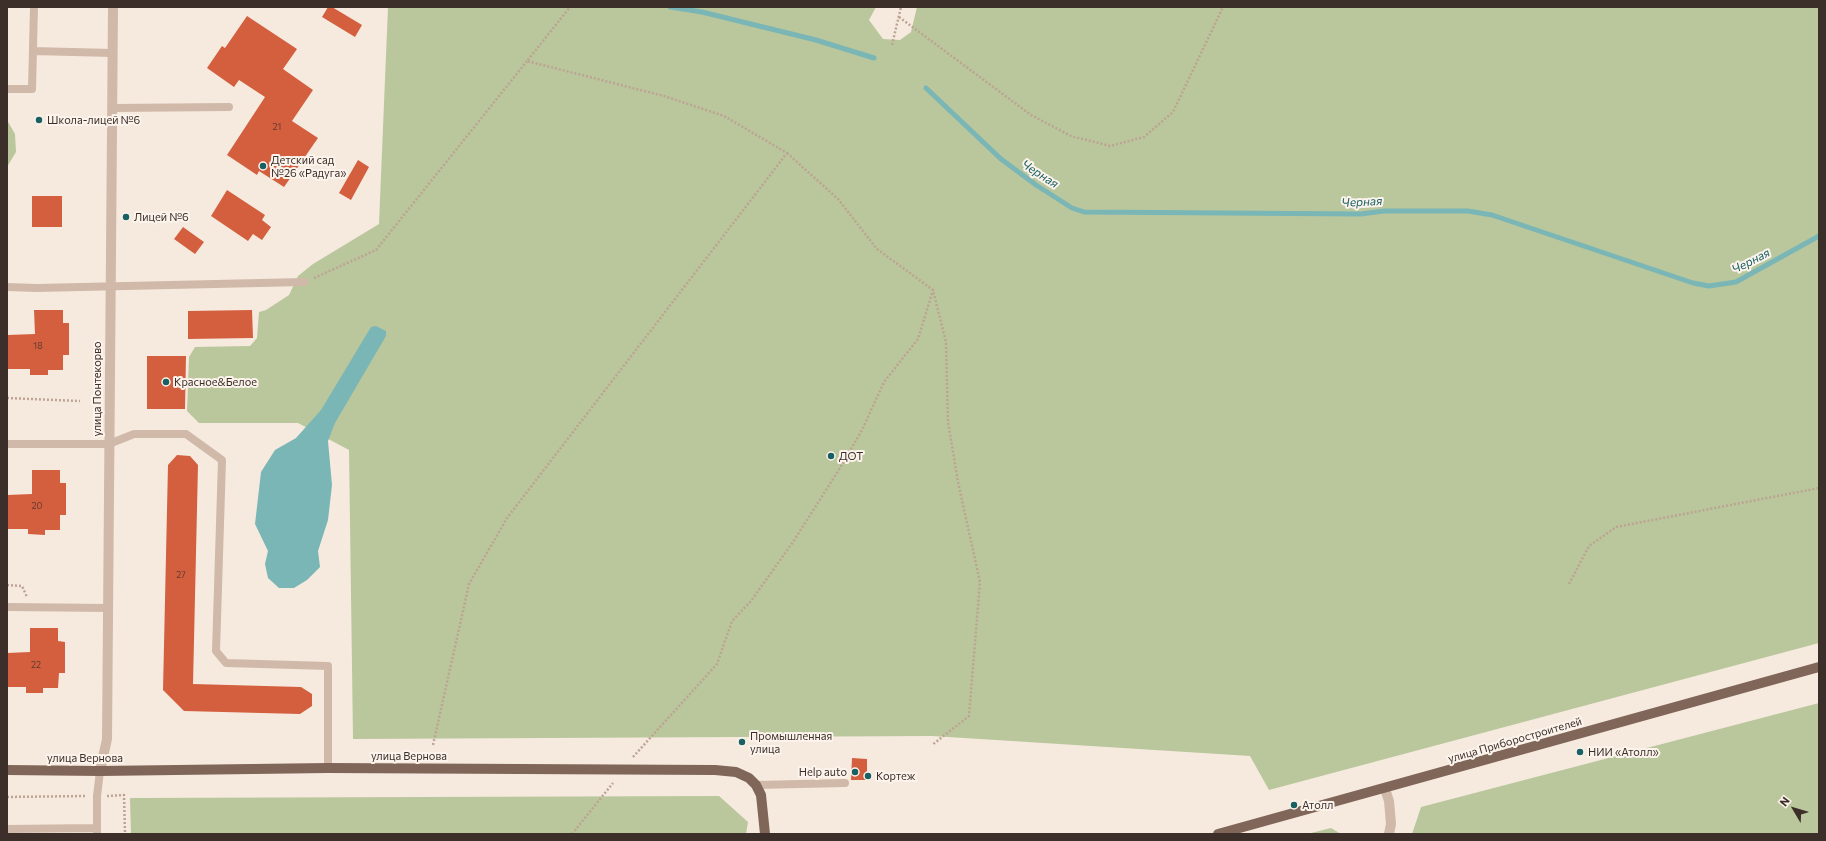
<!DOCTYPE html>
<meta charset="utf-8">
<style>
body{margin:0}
#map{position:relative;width:1826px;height:841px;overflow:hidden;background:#f6eadf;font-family:Commissioner,sans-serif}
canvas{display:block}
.frame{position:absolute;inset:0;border:8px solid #3c2f29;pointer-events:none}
.north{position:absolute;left:1774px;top:789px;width:40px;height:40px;-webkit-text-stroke:3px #fcf4ec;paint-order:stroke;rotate:308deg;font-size:11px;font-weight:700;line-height:16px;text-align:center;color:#3c2f29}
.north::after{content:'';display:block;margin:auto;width:14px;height:18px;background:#3c2f29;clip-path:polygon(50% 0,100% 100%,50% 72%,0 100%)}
</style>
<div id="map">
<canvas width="1826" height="841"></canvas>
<div class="frame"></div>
<div class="north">N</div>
</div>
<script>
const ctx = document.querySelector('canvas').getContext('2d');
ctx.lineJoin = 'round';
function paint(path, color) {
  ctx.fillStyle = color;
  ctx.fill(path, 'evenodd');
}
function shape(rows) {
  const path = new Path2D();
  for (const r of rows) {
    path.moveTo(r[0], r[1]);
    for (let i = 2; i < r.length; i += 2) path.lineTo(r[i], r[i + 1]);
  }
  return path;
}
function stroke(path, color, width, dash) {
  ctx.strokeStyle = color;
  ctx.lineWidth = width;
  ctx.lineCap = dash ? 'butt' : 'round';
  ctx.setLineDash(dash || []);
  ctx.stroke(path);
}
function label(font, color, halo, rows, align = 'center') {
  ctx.font = font + ' Commissioner,sans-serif';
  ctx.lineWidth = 4;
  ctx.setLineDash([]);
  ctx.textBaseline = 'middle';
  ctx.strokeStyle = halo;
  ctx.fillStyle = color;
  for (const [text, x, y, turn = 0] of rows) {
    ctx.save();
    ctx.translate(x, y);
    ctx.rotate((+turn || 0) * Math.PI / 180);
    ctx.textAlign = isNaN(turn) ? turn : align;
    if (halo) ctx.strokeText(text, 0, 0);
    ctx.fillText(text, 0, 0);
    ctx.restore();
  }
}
paint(shape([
 [388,7,876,7,869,20,883,39,900,40,911,32,917,7,1819,7,1819,643,1269,790,1250,756,932,736,353,739,349,450,298,423,199,423,187,411,189,357,195,347,250,346,257,338,259,312,266,310,289,295,298,276,313,264,379,224],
 [7,120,15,134,16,152,7,167],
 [1819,703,1819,834,1412,834,1421,807],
 [719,796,748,822,746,834,131,834,130,798],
 [1331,828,1341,834,1307,834]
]), '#bac79c');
paint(shape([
 [376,326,386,331,386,336,335,423,328,441,332,485,328,520,318,551,320,567,307,580,294,588,279,588,268,578,265,564,268,551,255,524,261,472,275,450,296,438,321,410,371,327]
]), '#7ab6b6');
stroke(shape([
 [670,7,702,12,816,40,874,58],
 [926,88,1001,159,1036,185,1072,208,1084,212,1361,214,1384,211,1468,211,1492,215,1693,283,1709,286,1736,282,1819,236]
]), '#7ab6b6', 5);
paint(shape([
 [328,7,332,7,362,25,355,37,322,17],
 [247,16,297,49,283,69,313,90,292,121,318,138,284,187,259,171,257,175,227,155,265,97,239,80,234,87,207,68,222,46,225,48],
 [358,160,369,167,351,200,339,193],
 [227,190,265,215,262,220,271,227,262,240,253,234,248,241,211,216],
 [32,196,62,196,62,227,32,227],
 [183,227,204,242,195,254,174,239],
 [34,310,63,310,63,323,69,323,69,355,63,355,63,370,48,370,48,375,30,375,30,369,7,369,7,335,35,334],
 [252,310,253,338,188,339,188,311],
 [147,356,186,356,185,409,147,409],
 [177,455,190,456,198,465,193,684,301,687,312,694,312,706,300,714,184,711,163,690,168,465],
 [32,470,60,470,60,483,66,483,66,515,60,515,60,530,45,530,45,535,28,534,28,529,7,529,7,495,32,494],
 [30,628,58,628,58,641,65,642,65,673,59,673,58,688,43,688,43,693,26,693,26,687,7,687,7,653,30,652],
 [852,758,867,759,867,780,851,780]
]), '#d35f3f');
stroke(shape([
 [899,17,1031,115,1071,136,1110,146,1144,137,1173,112,1223,7],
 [892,45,901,7],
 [787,153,838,199,877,249,933,290,946,342,948,422,958,482,980,582,969,716,932,745],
 [314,278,376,250,527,61],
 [7,398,80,401],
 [1569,584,1589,546,1616,527,1819,488],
 [7,585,22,586,27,597],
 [433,745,469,584,507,518,787,153,724,116,664,96,527,61,570,7],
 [633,757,717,664,732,621,751,601,793,542,840,468,862,430,884,382,918,339,933,290],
 [107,796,124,795,125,834],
 [7,797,86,796],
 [572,834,613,783]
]), '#bca393', 2.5, [2, 2]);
stroke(shape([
 [33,51,112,53],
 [7,89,32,89,34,7],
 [112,108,229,107],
 [7,287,37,288,304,282],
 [7,444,109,444,134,434,186,434,222,460,216,651,226,663,328,666,328,768],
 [7,607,108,608],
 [756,785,845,783],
 [7,829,97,828],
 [97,834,97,796,100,771]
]), '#d0b9a9', 8);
stroke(shape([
 [100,771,107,739,113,7],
 [1385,789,1389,801,1391,824,1389,834]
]), '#d0b9a9', 10);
stroke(shape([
 [7,770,100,771,328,768,715,770,736,772,749,778,756,785,761,795,765,834],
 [1218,834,1819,667]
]), '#806559', 10);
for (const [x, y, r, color] of [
 [39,120,4,"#196063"],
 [263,166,4,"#196063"],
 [126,217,4,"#196063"],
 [166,382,4,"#196063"],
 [831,456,4,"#196063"],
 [742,742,4,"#196063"],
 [1580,752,4,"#196063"],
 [855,772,4,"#196063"],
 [868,776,4,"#196063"],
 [1294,805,4,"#196063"]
]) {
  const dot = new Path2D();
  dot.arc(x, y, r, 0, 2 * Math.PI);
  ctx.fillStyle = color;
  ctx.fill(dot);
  stroke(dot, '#fcf4ec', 1.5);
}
label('9px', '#623b2e', null, [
 ["21",277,127],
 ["18",38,346],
 ["20",37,506],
 ["27",181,575],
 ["22",36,665]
]);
label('11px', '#3c2f29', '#fcf4ec', [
 ["Школа-лицей №6",47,120],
 ["Детский сад",271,160],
 ["№26 «Радуга»",271,173],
 ["Лицей №6",134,217],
 ["Красное&Белое",174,382],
 ["ДОТ",839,456],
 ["Промышленная",750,736],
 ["улица",750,749],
 ["НИИ «Атолл»",1588,752],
 ["Help auto",847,772,"right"],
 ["Кортеж",876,776],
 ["Атолл",1302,805]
], 'left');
label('11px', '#3c2f29', '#fcf4ec', [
 ["улица Понтекорво",97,389,-90],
 ["улица Приборостроителей",1515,740,-16],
 ["улица Вернова",409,756],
 ["улица Вернова",85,758]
]);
label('italic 12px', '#196063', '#fcf4ec', [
 ["Черная",1040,174,33],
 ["Черная",1362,202,-3],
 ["Черная",1751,261,-27]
]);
</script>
